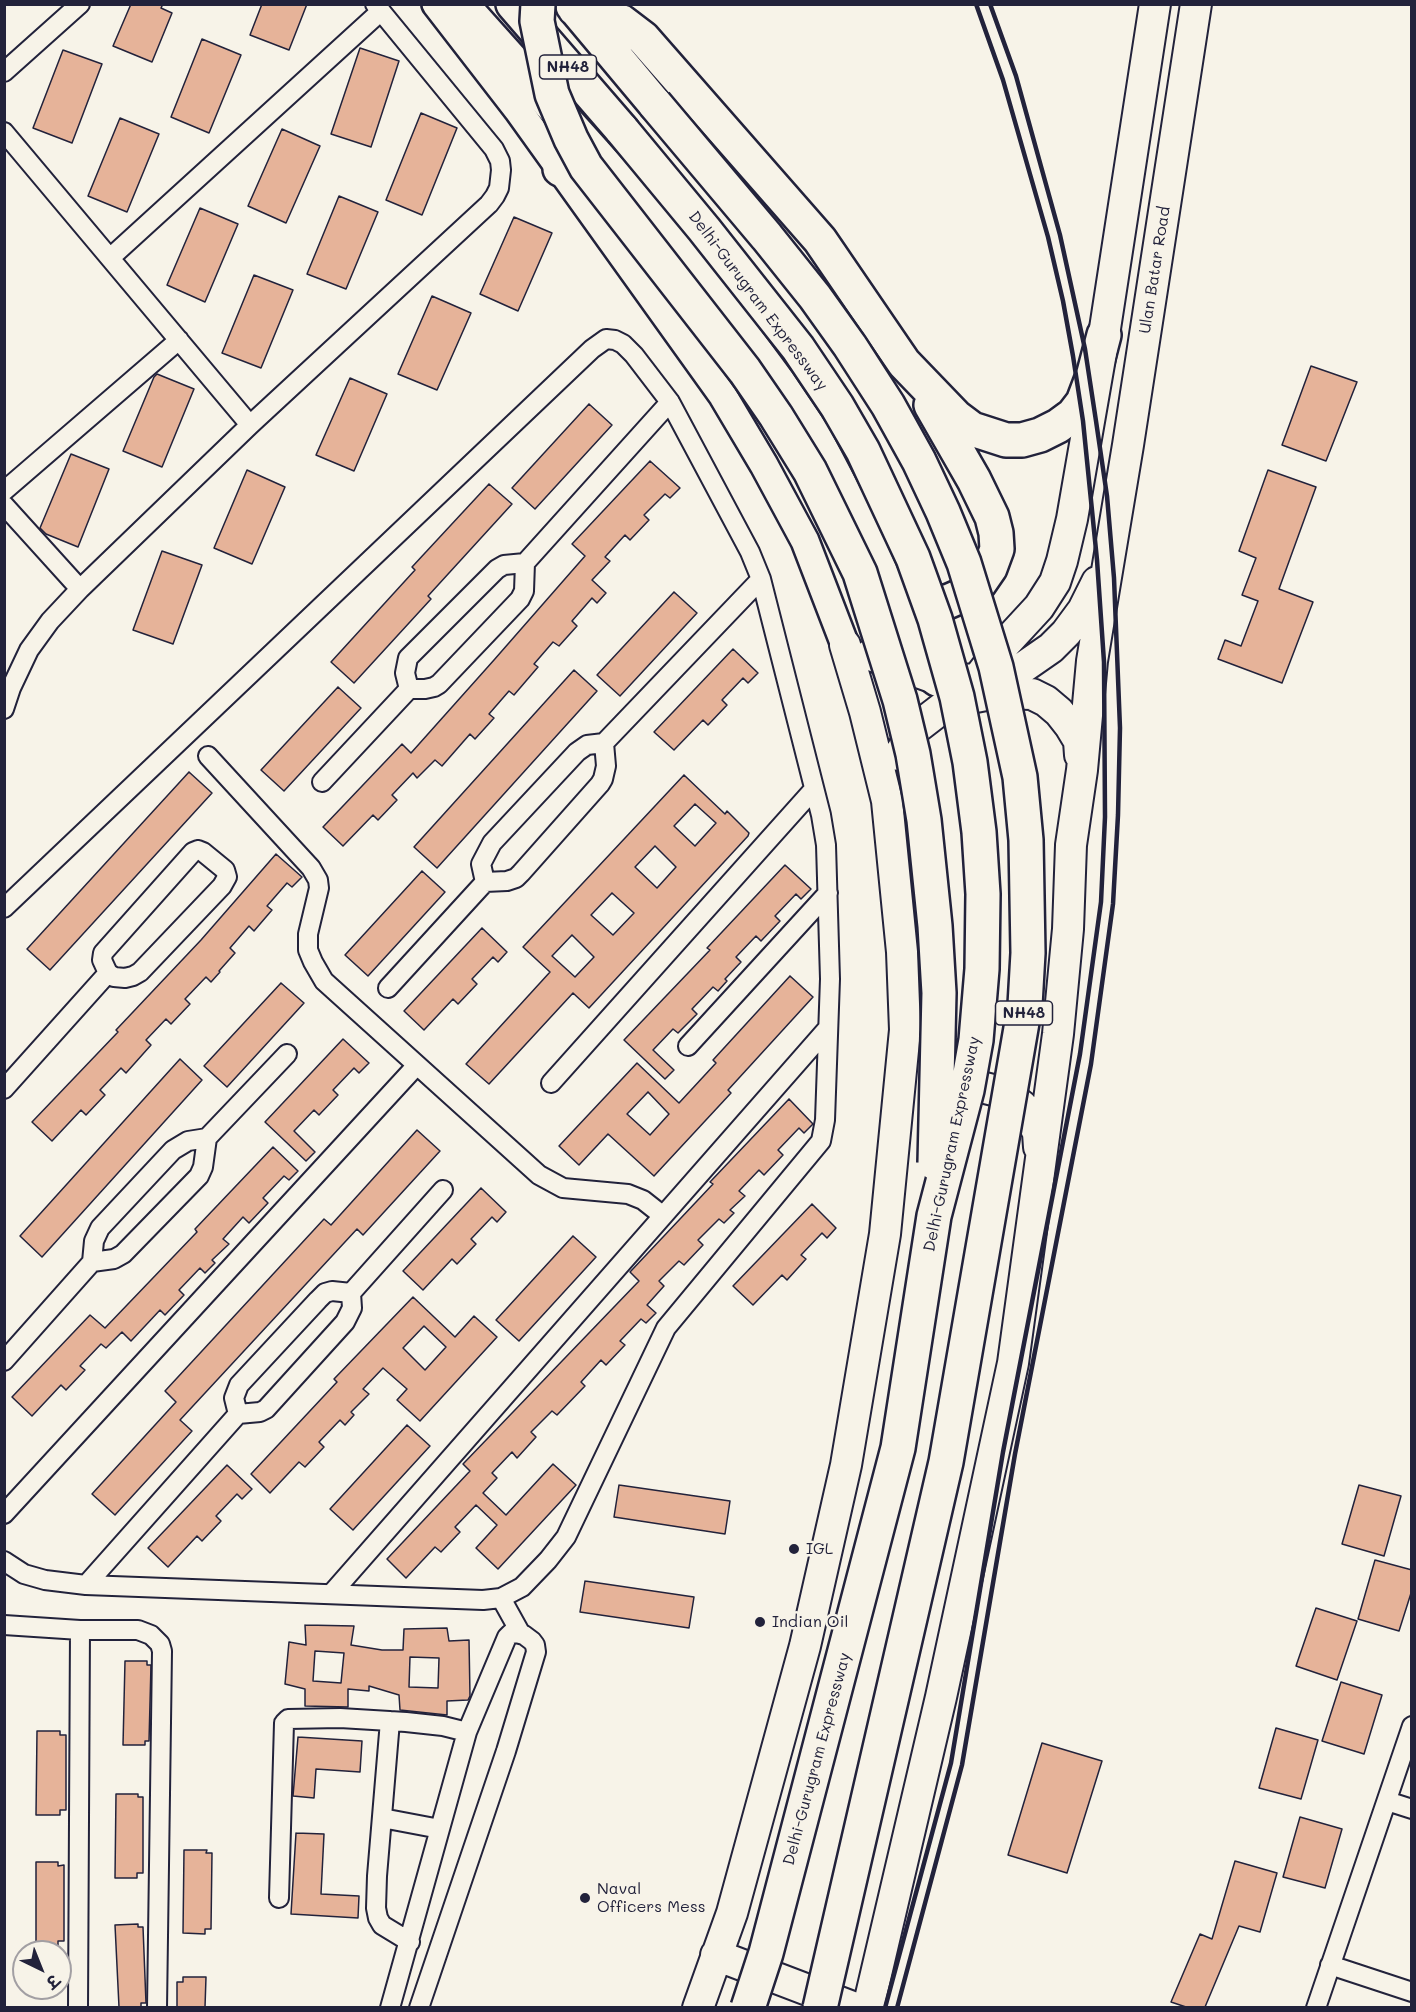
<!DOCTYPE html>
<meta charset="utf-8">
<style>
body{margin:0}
#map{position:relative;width:1416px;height:2012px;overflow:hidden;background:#f7f3e8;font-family:Mali,"Playpen Sans Deva",sans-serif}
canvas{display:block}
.frame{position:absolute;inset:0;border:6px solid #22223b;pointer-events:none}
.north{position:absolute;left:12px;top:1940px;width:60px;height:60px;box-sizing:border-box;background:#f7f3e8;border:2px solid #a29fa3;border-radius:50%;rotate:137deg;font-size:16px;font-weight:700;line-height:24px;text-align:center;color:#22223b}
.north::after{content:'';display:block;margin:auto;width:21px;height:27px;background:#22223b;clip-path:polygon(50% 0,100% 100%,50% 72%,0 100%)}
</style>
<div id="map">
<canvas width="1416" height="2012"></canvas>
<div class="frame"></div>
<div class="north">उ</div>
</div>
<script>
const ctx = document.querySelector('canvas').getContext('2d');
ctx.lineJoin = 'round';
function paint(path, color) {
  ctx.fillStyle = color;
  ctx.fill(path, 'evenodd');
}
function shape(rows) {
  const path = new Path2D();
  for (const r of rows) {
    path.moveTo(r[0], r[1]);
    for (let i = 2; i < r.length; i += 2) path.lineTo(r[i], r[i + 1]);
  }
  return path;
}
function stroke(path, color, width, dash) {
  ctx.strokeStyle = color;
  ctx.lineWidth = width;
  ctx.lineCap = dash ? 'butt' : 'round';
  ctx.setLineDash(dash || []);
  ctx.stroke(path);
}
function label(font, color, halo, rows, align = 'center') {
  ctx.font = font + ' Mali,sans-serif';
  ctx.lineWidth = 5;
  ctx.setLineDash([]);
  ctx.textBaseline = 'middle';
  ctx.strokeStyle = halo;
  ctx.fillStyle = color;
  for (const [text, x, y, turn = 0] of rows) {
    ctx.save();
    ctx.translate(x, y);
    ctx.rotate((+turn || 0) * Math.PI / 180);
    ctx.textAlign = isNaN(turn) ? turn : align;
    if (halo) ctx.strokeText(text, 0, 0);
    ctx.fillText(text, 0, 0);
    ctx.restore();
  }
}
const building = shape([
 [131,4,163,4,161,8,172,13,152,62,113,46,131,4],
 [262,4,307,4,289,50,250,35,262,4],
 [202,39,241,55,209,133,171,117,202,39],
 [360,48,399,61,371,147,331,134,360,48],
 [63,50,102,64,72,143,33,128,63,50],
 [421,113,457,128,422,215,386,200,421,113],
 [120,118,159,134,127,212,88,196,120,118],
 [282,129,320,146,286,223,248,206,282,129],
 [339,196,378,212,346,289,307,274,339,196],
 [200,208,238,224,205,302,167,285,200,208],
 [514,217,552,233,518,311,480,294,514,217],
 [254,275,293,290,261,368,222,353,254,275],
 [432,296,471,313,437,390,398,374,432,296],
 [1311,366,1357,382,1326,461,1282,445,1311,366],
 [157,374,194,389,162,467,123,451,154,377,157,374],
 [350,378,387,394,354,471,316,455,350,378],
 [589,404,612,425,535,509,512,488,589,404],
 [71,454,109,469,78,547,46,534,40,528,71,454],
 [650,461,680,488,670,498,665,494,644,515,649,520,630,540,625,535,605,557,610,561,592,580,606,593,597,603,592,598,572,621,577,626,559,646,553,642,534,664,538,667,514,695,509,691,489,714,494,718,475,739,470,734,442,766,435,760,417,778,413,773,392,795,397,800,378,820,373,815,343,846,323,827,402,744,411,753,494,660,585,556,572,544,650,461],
 [247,470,285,487,252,564,214,548,247,470],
 [1268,470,1316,487,1279,589,1313,602,1282,683,1218,659,1225,640,1241,646,1258,601,1242,595,1256,558,1239,551,1268,470],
 [489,484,512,504,428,596,431,599,354,683,331,662,415,570,412,567,489,484],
 [162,551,202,565,173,644,133,630,162,551],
 [674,592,697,613,620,696,597,675,674,592],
 [733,649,758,673,748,683,743,678,722,700,727,705,708,725,703,720,674,750,654,732,733,649],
 [574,670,597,691,437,868,414,847,574,670],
 [338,687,361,708,284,791,261,770,338,687],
 [189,772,212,793,50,970,27,949,189,772],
 [684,775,725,814,727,811,749,833,748,836,589,1008,573,993,489,1084,466,1064,550,972,523,947,684,775],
 [695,804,716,823,695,846,674,826,695,804],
 [655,846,676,867,657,888,635,867,655,846],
 [612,893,634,913,613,935,591,915,612,893],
 [572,935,594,957,575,977,552,956,572,935],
 [276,854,302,877,292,887,287,883,267,906,272,910,254,931,249,926,230,948,235,953,219,971,220,972,211,982,206,977,185,999,190,1004,171,1024,166,1019,146,1040,151,1045,126,1073,121,1068,100,1090,105,1095,86,1115,81,1110,52,1141,32,1122,118,1032,116,1030,201,940,276,854],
 [785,865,811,889,801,899,796,894,775,916,780,921,761,941,756,936,736,957,741,962,725,979,727,981,718,991,713,987,692,1009,697,1014,678,1033,673,1029,653,1050,674,1070,665,1079,624,1040,710,950,707,948,785,865],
 [422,871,445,892,368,976,345,955,422,871],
 [482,928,507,952,498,962,493,957,472,979,477,984,458,1004,453,999,424,1030,404,1011,482,928],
 [790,976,813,997,728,1090,731,1093,654,1176,608,1134,579,1165,559,1146,637,1063,679,1103,716,1063,713,1060,790,976],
 [648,1092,669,1114,650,1135,627,1114,648,1092],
 [281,983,304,1003,227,1087,204,1066,281,983],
 [343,1039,369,1063,359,1073,354,1068,333,1090,338,1095,319,1115,314,1110,294,1131,315,1152,306,1161,265,1122,343,1039],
 [180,1059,202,1080,42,1257,20,1236,180,1059],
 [789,1099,813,1124,804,1133,799,1128,778,1150,783,1155,764,1175,759,1170,739,1191,745,1196,730,1210,734,1213,724,1223,719,1219,698,1240,703,1245,684,1265,679,1261,659,1281,664,1286,647,1305,656,1313,646,1323,641,1319,620,1341,625,1345,606,1365,601,1360,581,1382,585,1386,557,1415,552,1411,531,1432,536,1437,517,1458,512,1452,492,1473,497,1478,483,1493,506,1515,553,1464,576,1485,498,1569,476,1548,497,1525,476,1505,455,1527,460,1532,441,1552,435,1547,406,1578,387,1559,470,1471,463,1464,639,1281,630,1272,713,1184,710,1182,789,1099],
 [417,1130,440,1151,363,1235,357,1229,180,1420,192,1431,115,1515,92,1494,176,1402,165,1391,324,1219,331,1225,417,1130],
 [273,1147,298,1171,289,1180,284,1176,263,1198,268,1203,249,1223,243,1217,223,1239,229,1244,212,1260,215,1263,205,1273,200,1268,179,1290,184,1295,165,1315,160,1310,131,1341,122,1332,106,1348,101,1344,80,1366,85,1370,66,1390,61,1385,32,1416,12,1397,90,1315,105,1328,197,1232,195,1229,273,1147],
 [481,1188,506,1212,497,1222,492,1217,471,1239,476,1244,457,1264,452,1259,423,1290,403,1271,481,1188],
 [812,1204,836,1228,827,1238,822,1233,801,1255,806,1259,787,1280,782,1275,753,1305,733,1286,812,1204],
 [573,1236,596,1257,519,1341,496,1320,573,1236],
 [413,1297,455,1337,474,1316,497,1337,420,1421,397,1400,407,1389,383,1368,363,1389,369,1394,351,1412,354,1415,345,1425,340,1420,319,1442,324,1447,305,1467,299,1462,270,1493,251,1474,337,1382,334,1379,413,1297],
 [424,1326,446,1347,425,1370,403,1348,424,1326],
 [407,1425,430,1446,353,1530,330,1509,407,1425],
 [227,1465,252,1489,242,1499,237,1494,216,1516,221,1521,202,1541,197,1536,168,1567,148,1548,227,1465],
 [619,1485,730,1501,725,1534,614,1517,619,1485],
 [1359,1485,1401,1496,1384,1556,1342,1544,1359,1485],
 [1375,1560,1412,1570,1412,1590,1399,1631,1358,1619,1375,1560],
 [585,1581,694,1597,689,1628,580,1612,585,1581],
 [1316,1608,1357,1621,1337,1680,1296,1666,1316,1608],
 [305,1625,354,1626,351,1645,382,1650,403,1650,404,1629,447,1628,449,1641,469,1640,470,1696,468,1700,447,1701,447,1715,400,1710,399,1695,369,1686,369,1691,348,1689,348,1707,305,1706,305,1689,285,1684,289,1642,306,1645,305,1625],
 [315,1651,344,1653,341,1683,313,1681,315,1651],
 [410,1657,439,1658,438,1688,409,1687,410,1657],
 [125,1661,147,1661,147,1665,151,1665,149,1741,145,1741,145,1745,123,1745,125,1661],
 [1341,1682,1382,1695,1364,1754,1322,1741,1341,1682],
 [1276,1728,1318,1740,1301,1799,1259,1788,1276,1728],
 [37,1731,60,1731,60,1735,66,1735,66,1810,60,1810,60,1815,36,1815,37,1731],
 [298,1737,362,1741,360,1772,316,1769,314,1798,293,1796,298,1737],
 [1042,1743,1102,1761,1067,1873,1008,1855,1042,1743],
 [116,1794,138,1794,138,1797,143,1797,143,1873,137,1873,137,1878,115,1878,116,1794],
 [1300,1817,1342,1829,1325,1888,1283,1877,1300,1817],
 [296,1833,324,1834,321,1894,359,1896,358,1918,291,1914,296,1833],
 [184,1850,207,1850,206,1853,212,1853,211,1929,205,1929,205,1934,183,1933,184,1850],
 [1235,1861,1277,1873,1260,1932,1239,1926,1205,2007,1186,2007,1171,2002,1200,1934,1212,1939,1235,1861],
 [36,1862,58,1862,58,1866,64,1865,64,1941,58,1941,58,1946,36,1946,36,1862],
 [138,1924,138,1927,143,1927,146,2003,141,2003,141,2007,119,2007,115,1925,138,1924],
 [183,1977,206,1977,205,2007,177,2007,177,1982,183,1982,183,1977]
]);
paint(building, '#e6b399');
stroke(building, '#22223b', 1.5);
const minor = shape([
 [4,72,80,4],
 [4,132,250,425],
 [110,258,381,11],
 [4,491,179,340],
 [4,505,80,589],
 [409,689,405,673,408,658,497,569,504,565,525,563],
 [4,709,11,688,29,650,50,621,80,589,250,425,489,204,495,196,499,188,501,170,500,161,494,149,375,4],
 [208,756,311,868,318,880,319,888,308,934,308,950,313,962,324,981,539,1175,563,1188,628,1194,643,1200,662,1215],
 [322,782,409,689,425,689,434,687,439,684,520,599,524,591,525,563,670,402],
 [198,850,203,852,225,870,227,877,222,886,140,972,133,976,125,978,114,977,108,973,102,960,103,953,193,852,198,850],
 [485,882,481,864,492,843,577,752,587,745,604,743,761,579],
 [4,908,592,349,606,339,615,340,623,344,634,355,670,402,750,552,761,579,821,815,826,845,830,979,825,1120,821,1141,666,1328,566,1537,548,1560,522,1587,501,1598,483,1600,86,1585,45,1580,24,1574,4,1561],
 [388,988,485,882,507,881,516,878,521,873,600,784,603,779,606,766,604,743],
 [688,1046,828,893],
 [551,1083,814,789],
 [4,1089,108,973],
 [92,1262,114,1259,123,1254,199,1176,203,1167,207,1138],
 [4,1361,92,1262,94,1241,100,1228,173,1150,188,1141,207,1138,287,1054],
 [238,1414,234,1398,239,1385,318,1300,325,1293,332,1291,351,1293],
 [4,1514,417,1065],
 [86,1585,238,1414,260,1412,266,1409,345,1322,352,1308,351,1293,443,1190],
 [332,1593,828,1028],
 [501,1598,521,1634],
 [4,1625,80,1630,138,1630,151,1635,160,1644,162,1651,157,2008],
 [390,1721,377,1876,376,1908,378,1918,382,1925,410,1942],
 [1387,1801,1412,1809],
 [382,1818,440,1829],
 [279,1898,284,1723,288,1719,340,1718,406,1722,443,1726,467,1732],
 [1330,1965,1412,1992],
 [78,2008,80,1630],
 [390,2008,467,1732,507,1637,510,1634,516,1633,524,1635,532,1641,535,1645,536,1652,506,1751,419,2008],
 [1316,2008,1412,1726]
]);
const secondary = shape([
 [436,4,518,110,723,396,764,465,805,541,845,645]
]);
const primary = shape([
 [870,655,937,679,994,680,1015,673,1051,648,1066,633,1083,610,1097,582],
 [976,681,1003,646,1039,607,1055,582,1062,561,1072,519,1104,335,1155,4],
 [899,755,915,729,950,702,996,693,1032,694,1046,701,1059,712,1070,726,1079,741,1080,755],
 [944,1091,962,1087,985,1088,1005,1093,1022,1106,1032,1120,1038,1133,1039,1147],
 [716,1955,855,2008],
 [698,2008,732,1913,805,1646,846,1465,885,1234,905,1030,902,952,887,801,865,712,845,645],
 [868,2008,941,1697,1013,1363,1058,1034,1068,929,1071,845,1082,770,1092,661,1128,445,1196,4]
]);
const motorway = shape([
 [461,4,641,205,705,283,778,382,813,434,855,514,896,607,937,679],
 [513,4,622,130],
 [573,6,655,104],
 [575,9,622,22,643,38,820,240,904,363,956,417,972,429,1006,440,1022,440,1040,435,1058,426,1073,415,1083,402,1094,373,1104,335],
 [560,169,612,191],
 [905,592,916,598,932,602,947,602,963,595,979,584,990,568,997,549,996,533,992,517,974,480,931,405]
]);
stroke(minor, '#22223b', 22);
stroke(secondary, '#22223b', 32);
stroke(primary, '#22223b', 34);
stroke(motorway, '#22223b', 38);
stroke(minor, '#f7f3e8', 18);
stroke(secondary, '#f7f3e8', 27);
stroke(primary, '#f7f3e8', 30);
stroke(motorway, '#f7f3e8', 33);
stroke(shape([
 [885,2008,951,1763,1003,1452,1080,1054,1101,902,1105,817,1104,662,1097,560,1083,421,1073,356,1063,301,1048,237,1003,80,976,4],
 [897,2008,962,1765,1015,1454,1091,1064,1113,904,1118,815,1120,728,1114,578,1107,496,1096,421,1085,349,1060,235,1016,76,990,4]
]), '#22223b', 4.5);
const motorwayBridge = shape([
 [538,4,537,21,552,94,571,139,586,167,745,371,776,416,810,471,860,573,900,700,913,754,924,820,935,926,939,993,935,1163],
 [655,104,767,237,815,297,850,346,888,405,919,461,943,512,964,563,996,667,1020,777,1026,840,1028,953,1025,1005,946,1462,820,2008],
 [622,130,704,229,798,348,837,406,863,451,913,558,935,619,957,697,970,762,979,832,983,894,982,969,976,1040,967,1090,934,1216,898,1448,766,1953,748,2008]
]);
stroke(motorwayBridge, '#22223b', 38, []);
stroke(motorwayBridge, '#f7f3e8', 33);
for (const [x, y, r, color] of [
 [794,1549,6,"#22223b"],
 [760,1622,6,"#22223b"],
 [585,1898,6,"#22223b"]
]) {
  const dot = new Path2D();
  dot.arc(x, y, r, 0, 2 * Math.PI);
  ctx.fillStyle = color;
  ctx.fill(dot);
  stroke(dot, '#f7f3e8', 2);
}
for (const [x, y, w] of [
 [568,67,57],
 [1024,1013,57]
]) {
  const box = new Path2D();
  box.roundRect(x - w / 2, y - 12, w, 24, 4.5);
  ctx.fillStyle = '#f7f3e8';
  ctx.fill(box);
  stroke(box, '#22223b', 1.5);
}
label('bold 15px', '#22223b', null, [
 ["NH48",568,67],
 ["NH48",1024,1013]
]);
label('16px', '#22223b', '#f7f3e8', [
 ["Ulan Batar Road",1155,270,-81],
 ["Delhi-Gurugram Expressway",758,301,53],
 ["Delhi-Gurugram Expressway",952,1144,-78],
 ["Delhi-Gurugram Expressway",817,1759,-75]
]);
label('16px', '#22223b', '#f7f3e8', [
 ["IGL",806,1549],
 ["Indian Oil",772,1622],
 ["Naval",597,1889],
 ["Officers Mess",597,1907]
], 'left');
</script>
